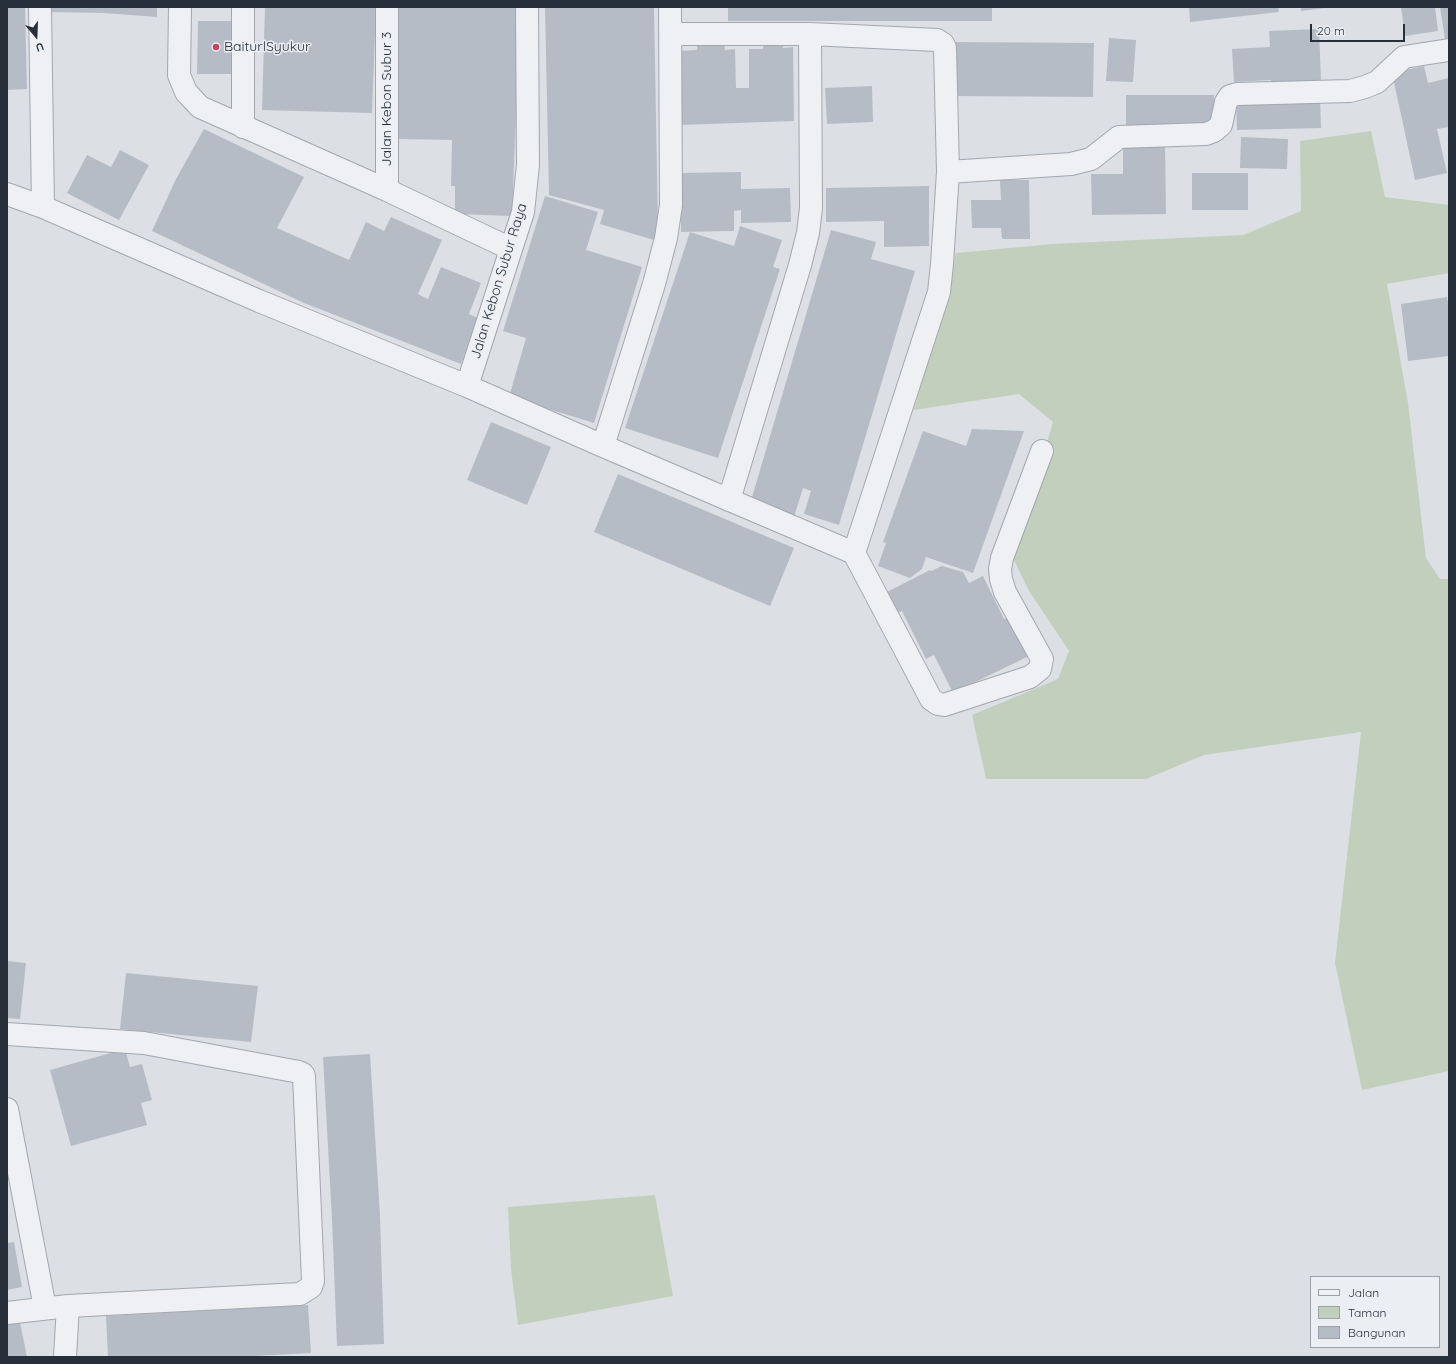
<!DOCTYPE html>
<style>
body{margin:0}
#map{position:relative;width:1456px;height:1364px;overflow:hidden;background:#dce0e5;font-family:Quicksand,sans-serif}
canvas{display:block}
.frame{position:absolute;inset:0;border:8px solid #272f3a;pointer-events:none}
.legend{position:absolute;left:1310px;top:1276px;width:130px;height:72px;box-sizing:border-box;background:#ebeff3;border:1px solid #9da2a9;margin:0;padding:5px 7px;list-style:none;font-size:12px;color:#272f3a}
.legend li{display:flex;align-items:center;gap:8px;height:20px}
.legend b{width:20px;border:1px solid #9da2a9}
.north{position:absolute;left:16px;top:16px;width:40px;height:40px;-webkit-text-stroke:3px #ebeff3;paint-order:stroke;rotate:161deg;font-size:11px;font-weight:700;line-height:16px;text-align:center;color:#272f3a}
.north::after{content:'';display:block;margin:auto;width:14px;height:18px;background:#272f3a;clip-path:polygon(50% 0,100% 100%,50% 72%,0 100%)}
.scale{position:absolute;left:1310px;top:24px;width:95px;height:18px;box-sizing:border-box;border:2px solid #272f3a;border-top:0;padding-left:5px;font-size:12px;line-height:14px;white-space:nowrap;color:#272f3a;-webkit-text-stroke:3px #ebeff3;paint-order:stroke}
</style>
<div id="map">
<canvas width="1456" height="1364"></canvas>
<div class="frame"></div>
<ul class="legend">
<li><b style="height:5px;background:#eef0f4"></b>Jalan</li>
<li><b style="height:11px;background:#c3cfbd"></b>Taman</li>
<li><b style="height:11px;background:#b6bcc5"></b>Bangunan</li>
</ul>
<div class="north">U</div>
<div class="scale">20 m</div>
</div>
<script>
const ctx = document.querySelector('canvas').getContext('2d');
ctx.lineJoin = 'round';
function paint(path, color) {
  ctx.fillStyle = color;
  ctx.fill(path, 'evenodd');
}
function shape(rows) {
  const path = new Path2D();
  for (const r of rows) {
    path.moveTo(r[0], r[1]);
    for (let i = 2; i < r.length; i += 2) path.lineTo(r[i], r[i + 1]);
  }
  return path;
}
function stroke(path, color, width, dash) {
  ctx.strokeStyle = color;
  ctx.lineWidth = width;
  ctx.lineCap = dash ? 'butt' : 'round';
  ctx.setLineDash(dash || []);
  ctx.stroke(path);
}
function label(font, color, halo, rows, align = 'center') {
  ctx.font = font + ' Quicksand,sans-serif';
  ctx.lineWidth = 3;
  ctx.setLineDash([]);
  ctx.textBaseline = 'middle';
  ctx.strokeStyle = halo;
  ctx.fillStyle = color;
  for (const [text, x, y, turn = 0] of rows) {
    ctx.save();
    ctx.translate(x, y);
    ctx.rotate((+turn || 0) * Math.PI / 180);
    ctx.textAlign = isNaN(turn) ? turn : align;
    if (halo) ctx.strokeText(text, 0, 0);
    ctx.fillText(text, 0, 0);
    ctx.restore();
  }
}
paint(shape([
 [1371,131,1385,197,1449,205,1449,273,1387,284,1408,403,1426,558,1440,579,1449,579,1449,1071,1362,1090,1335,963,1361,732,1204,755,1146,779,986,779,972,715,1058,679,1069,651,1029,591,1013,558,1053,422,1019,394,914,410,956,253,1052,244,1243,235,1301,211,1300,141],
 [655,1195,673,1296,518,1325,511,1269,508,1207]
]), '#c3cfbd');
paint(shape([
 [7,7,25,7,27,89,7,90],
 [47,7,157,7,157,17,104,13,47,12],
 [265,7,376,7,372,113,262,110],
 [398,7,518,7,517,90,512,216,455,214,455,186,451,186,452,140,399,139],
 [545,7,654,7,658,226,654,240,600,224,604,210,549,195],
 [728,7,992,7,992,21,728,21],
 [1189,7,1278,7,1279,12,1190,22],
 [1301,7,1325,7,1325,8,1301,11],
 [1401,7,1435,7,1438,31,1405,36],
 [1440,7,1449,7,1449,38,1445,39],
 [198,21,235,21,234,74,197,74],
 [1319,29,1321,81,1272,83,1271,80,1234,82,1232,49,1270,47,1269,31],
 [1109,38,1136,40,1133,82,1106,81],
 [697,40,724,40,725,50,735,49,736,88,749,88,749,49,763,49,764,41,783,40,783,48,793,47,794,121,680,125,679,51,697,50],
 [955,42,1094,43,1093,97,954,96],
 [1424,66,1428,83,1449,78,1449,127,1437,129,1447,173,1415,180,1392,73],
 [872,86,873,122,827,124,825,88],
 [1126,95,1214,95,1214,127,1126,126],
 [1320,98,1321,128,1237,130,1236,101],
 [204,129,304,177,277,228,349,260,366,222,384,231,391,217,442,240,418,294,428,299,441,267,481,283,469,314,478,318,461,364,304,303,152,231,176,179],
 [1241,137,1288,139,1287,169,1240,168],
 [1165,143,1166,214,1092,215,1091,174,1123,174,1123,144],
 [120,150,149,165,119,220,67,193,87,155,111,167],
 [741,172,741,189,790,188,791,222,741,223,741,210,734,211,734,231,681,232,681,173],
 [1192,173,1248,173,1248,210,1192,210],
 [1000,180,1029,180,1030,239,1002,239,1001,228,972,228,971,200,1001,200],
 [929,186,929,246,884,247,884,221,826,222,826,188],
 [545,196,598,212,586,250,642,267,594,423,509,397,526,338,503,331],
 [740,226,782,240,773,267,780,269,718,458,625,428,690,232,734,246],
 [831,230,876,242,871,259,915,271,839,525,804,514,811,491,803,488,794,517,752,497],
 [1447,297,1449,308,1449,356,1408,361,1401,304],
 [491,422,551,447,527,505,467,480],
 [972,429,1024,431,973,573,926,557,922,569,910,578,878,566,886,543,883,542,923,431,966,446],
 [618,474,794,548,770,606,594,532],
 [942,566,963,572,969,583,983,576,1004,619,1010,617,1029,656,953,693,934,655,926,659,902,611,898,613,887,592,930,570,931,571],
 [7,961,26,963,20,1019,7,1018],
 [126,973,258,986,251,1042,120,1029],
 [125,1049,130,1067,142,1064,152,1100,141,1103,147,1125,71,1146,50,1070],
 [370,1054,380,1216,384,1344,337,1346,332,1219,323,1057],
 [14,1242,22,1287,7,1290,7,1243],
 [308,1305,311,1353,236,1357,108,1357,106,1316],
 [20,1322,27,1357,7,1357,7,1325]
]), '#b6bcc5');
const minor = shape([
 [40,7,43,207,259,301,467,386,603,446,854,553,931,699,938,704,944,705,1030,677,1040,669,1042,659,1005,592,1001,579,1000,569,1002,558,1042,451],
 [180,7,179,75,186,92,200,107,387,190,511,249],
 [671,34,810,34,937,40,943,44,945,48,948,172,942,264,939,292,854,553],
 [243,127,243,7],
 [948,172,1071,164,1091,159,1119,137,1206,134,1214,131,1221,125,1226,102,1230,96,1237,94,1350,91,1365,87,1377,82,1404,57,1449,50],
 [387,190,387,7],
 [7,194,43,207],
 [467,386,523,212,528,165,527,7],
 [603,446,654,284,666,238,671,205,670,7],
 [729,500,800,265,808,233,811,208,810,34],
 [7,1034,144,1043,299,1072,303,1074,304,1076,313,1281,311,1287,300,1294,68,1306],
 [7,1109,45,1308],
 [7,1313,68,1306,65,1357]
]);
stroke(minor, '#a2a7ae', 24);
stroke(minor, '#eef0f4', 22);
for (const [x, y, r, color] of [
 [216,47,4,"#c5465f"]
]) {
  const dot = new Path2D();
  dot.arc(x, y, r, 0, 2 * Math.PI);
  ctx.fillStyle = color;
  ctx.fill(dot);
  stroke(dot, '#ebeff3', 1.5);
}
label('14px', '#272f3a', '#ebeff3', [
 ["BaiturlSyukur",224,47]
], 'left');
label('14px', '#272f3a', '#ebeff3', [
 ["Jalan Kebon Subur 3",387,99,-90],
 ["Jalan Kebon Subur Raya",499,281,-73]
]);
</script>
